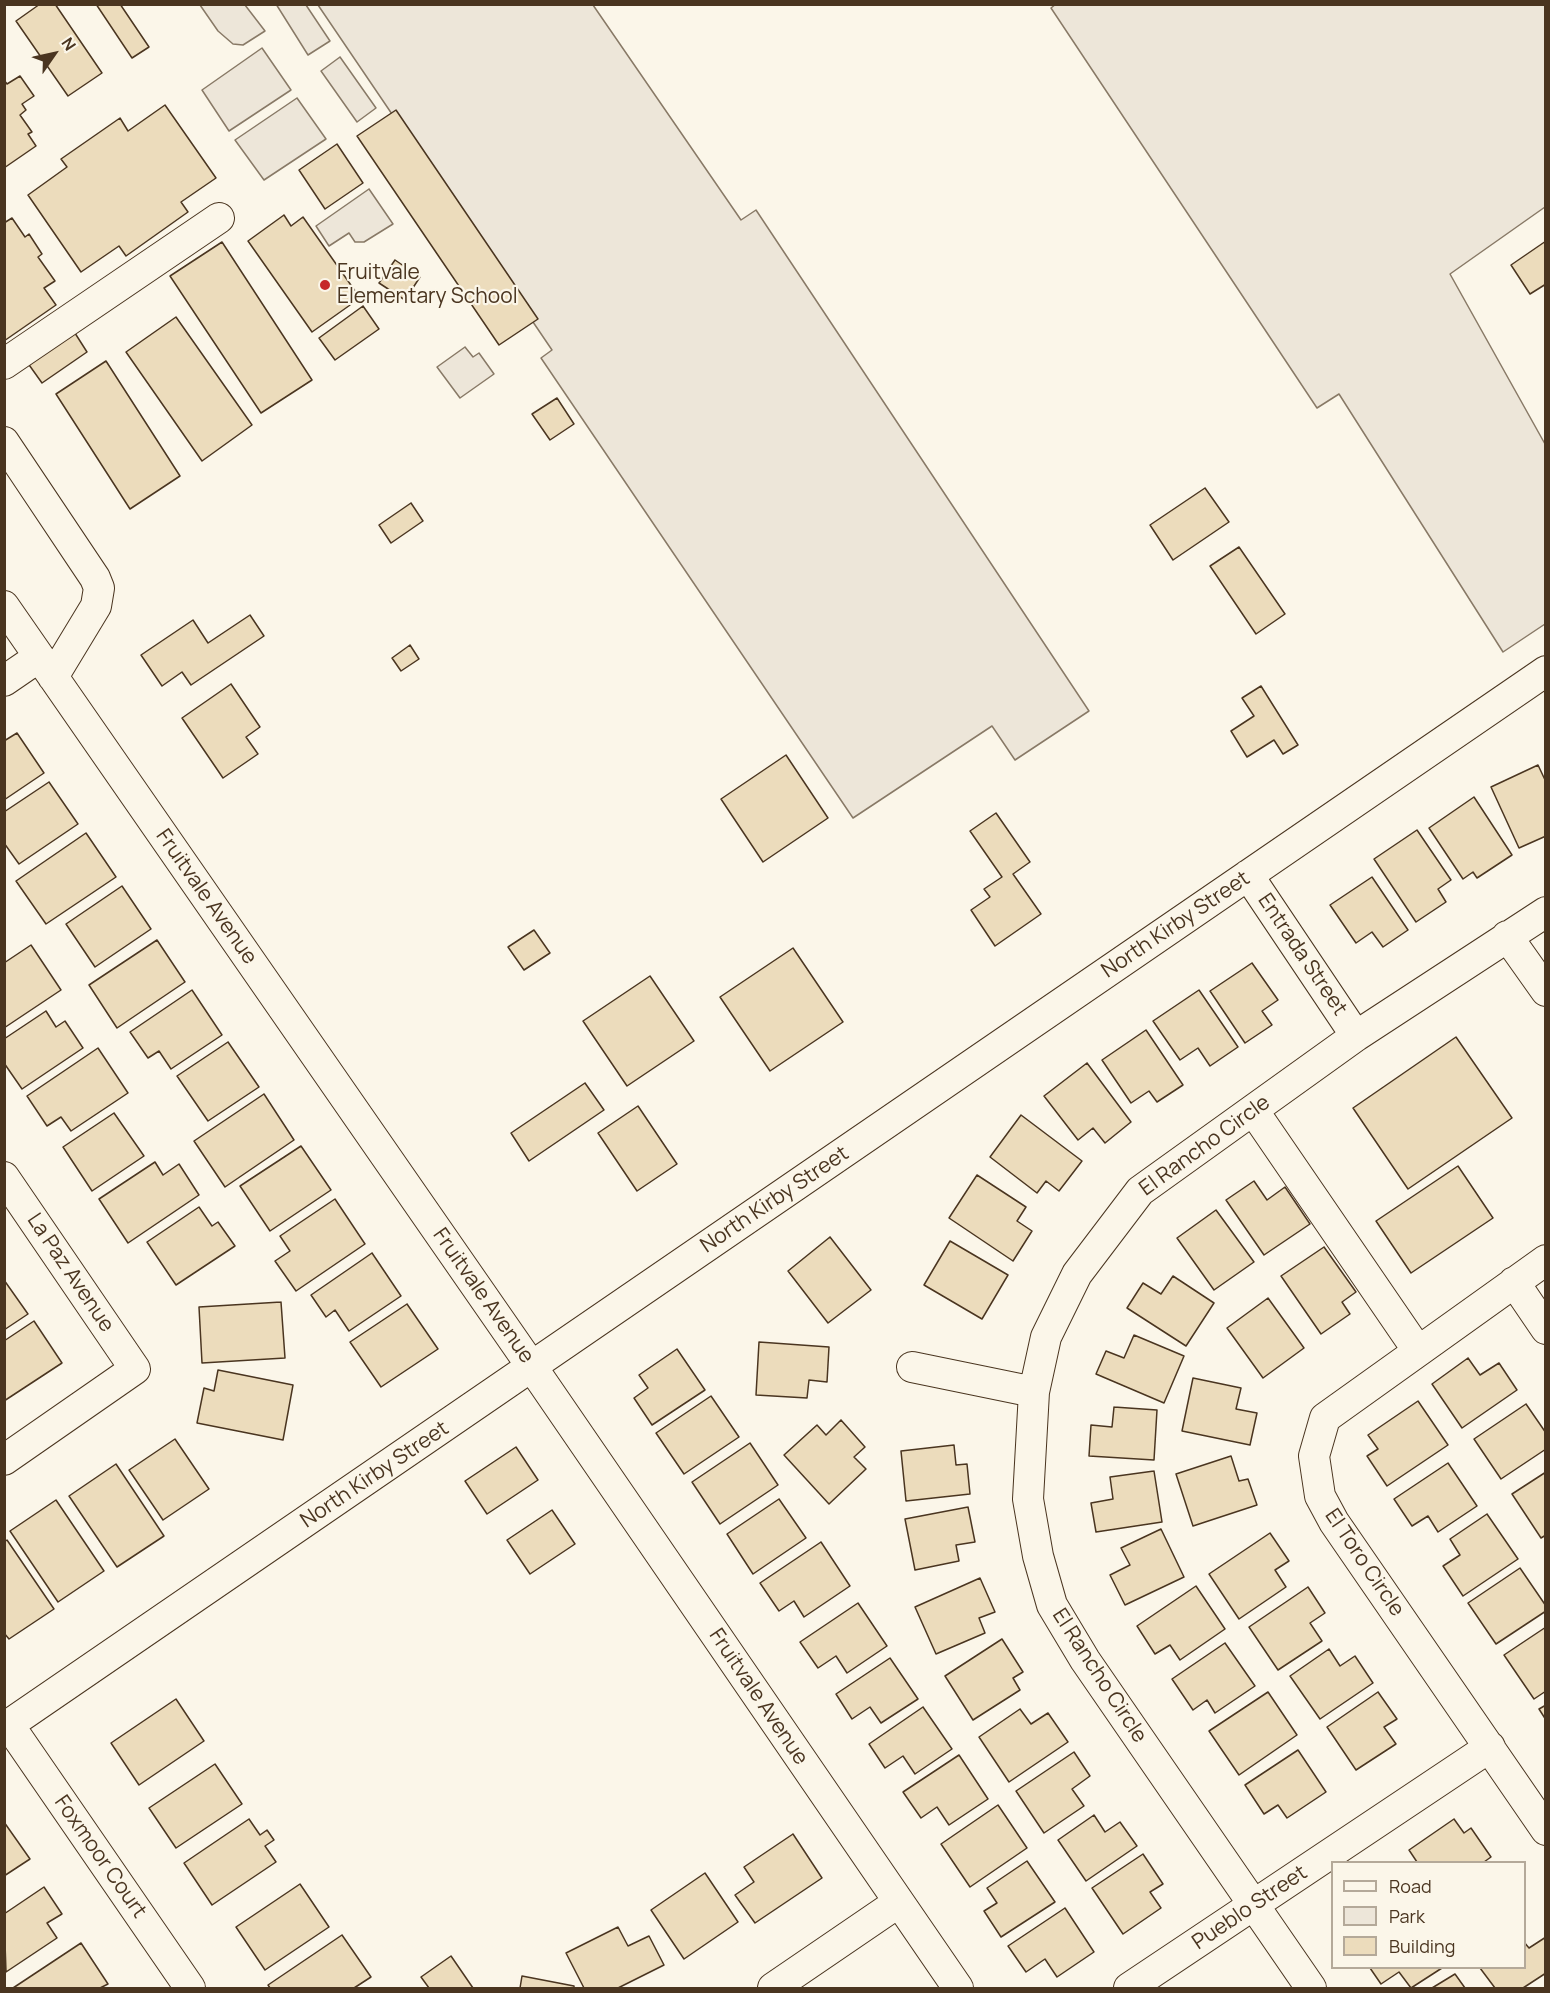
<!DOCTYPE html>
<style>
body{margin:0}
#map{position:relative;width:1550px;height:1993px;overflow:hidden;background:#fbf6e9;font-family:Manrope,sans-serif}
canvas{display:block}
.frame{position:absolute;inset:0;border:6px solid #4a3520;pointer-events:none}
.legend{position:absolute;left:1331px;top:1861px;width:195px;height:108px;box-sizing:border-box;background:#fbf6e9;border:2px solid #b4a999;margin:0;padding:8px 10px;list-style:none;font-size:18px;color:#4a3520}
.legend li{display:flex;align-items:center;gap:12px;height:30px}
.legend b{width:30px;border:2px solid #b4a999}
.north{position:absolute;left:24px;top:24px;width:60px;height:60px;-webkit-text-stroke:4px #fbf6e9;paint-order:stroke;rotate:56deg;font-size:16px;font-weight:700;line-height:24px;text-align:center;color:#4a3520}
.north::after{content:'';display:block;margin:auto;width:21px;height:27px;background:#4a3520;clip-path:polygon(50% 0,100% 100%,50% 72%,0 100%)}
</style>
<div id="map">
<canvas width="1550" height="1993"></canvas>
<div class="frame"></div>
<ul class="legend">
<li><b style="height:8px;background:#fbf6e9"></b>Road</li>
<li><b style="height:16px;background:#ede6d9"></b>Park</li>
<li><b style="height:16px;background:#ecdcbc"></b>Building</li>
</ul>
<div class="north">N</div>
</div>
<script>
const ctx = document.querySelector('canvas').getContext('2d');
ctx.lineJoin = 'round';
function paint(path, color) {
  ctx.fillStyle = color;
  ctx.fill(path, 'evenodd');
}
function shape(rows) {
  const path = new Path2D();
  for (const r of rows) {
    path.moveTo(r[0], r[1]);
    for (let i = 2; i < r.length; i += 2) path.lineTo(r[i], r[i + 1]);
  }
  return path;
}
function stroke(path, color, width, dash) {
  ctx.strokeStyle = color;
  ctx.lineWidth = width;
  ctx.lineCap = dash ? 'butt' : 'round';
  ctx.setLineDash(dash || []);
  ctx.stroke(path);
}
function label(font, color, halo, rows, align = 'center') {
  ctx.font = font + ' Manrope,sans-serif';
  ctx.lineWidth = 4.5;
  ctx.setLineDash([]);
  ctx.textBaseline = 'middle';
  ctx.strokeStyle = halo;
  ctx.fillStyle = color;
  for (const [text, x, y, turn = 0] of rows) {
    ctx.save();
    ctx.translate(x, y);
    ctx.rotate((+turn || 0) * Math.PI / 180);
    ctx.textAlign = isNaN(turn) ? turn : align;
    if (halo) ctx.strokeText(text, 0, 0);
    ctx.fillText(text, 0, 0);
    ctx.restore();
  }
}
const green = shape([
 [276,4,306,5,330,41,308,55,276,4],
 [1056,4,1545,5,1545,207,1450,274,1545,444,1545,624,1503,652,1339,394,1317,408,1051,8,1056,4],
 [200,5,245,5,265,31,243,45,233,44,218,31,200,5],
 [318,5,593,5,741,220,756,210,1089,711,1015,760,992,726,853,818,541,358,552,350,318,5],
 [262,48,291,90,229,131,202,90,262,48],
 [340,57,376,108,357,122,321,71,340,57],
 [297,98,326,139,264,180,235,140,297,98],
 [369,189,393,224,364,242,355,242,349,233,329,246,316,226,369,189],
 [465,347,473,357,479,353,494,374,460,398,437,367,465,347]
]);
paint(green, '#ede6d9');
stroke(green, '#887966', 1.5);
const building = shape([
 [40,4,55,4,102,73,68,96,16,21,40,4],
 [96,4,120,4,149,47,132,58,96,4],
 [20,76,34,96,22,104,26,110,20,115,32,132,28,134,36,146,4,168,4,80,7,84,20,76],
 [165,105,216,178,181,202,188,212,126,256,119,246,81,272,28,195,67,167,61,159,120,118,128,131,165,105],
 [396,110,538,319,499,345,357,136,396,110],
 [337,144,363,183,325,209,299,170,337,144],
 [284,215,291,226,303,217,360,298,312,332,248,241,284,215],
 [12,218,25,237,29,234,42,254,38,257,55,281,44,288,56,305,4,341,4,223,12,218],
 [1546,241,1546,284,1530,294,1511,265,1546,241],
 [222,242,312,380,261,413,170,276,222,242],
 [395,260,420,277,405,300,379,283,395,260],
 [363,306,379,329,335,360,319,338,363,306],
 [176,317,252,425,202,461,126,352,176,317],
 [73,330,87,352,42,383,27,362,73,330],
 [106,361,180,476,130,509,56,394,106,361],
 [557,398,574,424,550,440,532,414,557,398],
 [1205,488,1229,522,1173,560,1150,525,1205,488],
 [411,503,423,521,391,543,379,525,411,503],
 [1239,547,1285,614,1256,634,1210,566,1239,547],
 [250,615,264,636,191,685,182,672,162,686,141,655,193,620,208,643,250,615],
 [410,645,419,659,401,671,392,658,410,645],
 [231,684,260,727,246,737,258,754,223,778,182,718,231,684],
 [1261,686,1298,745,1283,754,1274,740,1247,757,1231,731,1254,716,1242,698,1261,686],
 [17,733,44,773,4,800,4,741,17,733],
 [786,755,828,818,763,862,721,799,786,755],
 [1538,765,1546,782,1546,836,1519,848,1491,787,1538,765],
 [49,782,78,824,19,864,4,843,4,812,49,782],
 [1474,797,1512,855,1477,878,1473,872,1463,879,1429,828,1474,797],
 [996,813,1030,862,1013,874,1041,914,995,946,971,910,990,897,984,889,1002,877,970,831,996,813],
 [1417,830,1451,880,1438,889,1446,902,1416,922,1374,859,1417,830],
 [86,833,116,877,46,924,16,881,86,833],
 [1372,877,1408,930,1383,947,1372,932,1356,943,1330,905,1372,877],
 [122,886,151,929,95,967,66,924,122,886],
 [534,930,550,953,524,970,508,947,534,930],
 [157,940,185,982,117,1028,89,985,157,940],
 [31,945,61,990,4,1028,4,963,31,945],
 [793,948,843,1022,770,1071,720,997,793,948],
 [1252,963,1278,1000,1262,1011,1272,1025,1245,1043,1210,991,1252,963],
 [650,976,694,1041,627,1086,583,1021,650,976],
 [192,990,222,1035,171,1069,159,1051,148,1058,130,1032,192,990],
 [1199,990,1238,1047,1210,1066,1198,1048,1180,1060,1153,1021,1199,990],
 [46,1011,56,1027,65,1021,83,1048,22,1089,4,1063,4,1039,46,1011],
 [1146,1030,1183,1085,1157,1102,1149,1091,1131,1103,1102,1060,1146,1030],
 [1456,1037,1512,1118,1408,1189,1353,1108,1456,1037],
 [228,1042,259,1087,208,1121,177,1076,228,1042],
 [98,1048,128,1093,71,1131,61,1117,47,1126,27,1096,98,1048],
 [1087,1063,1131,1122,1105,1143,1093,1128,1078,1140,1044,1096,1087,1063],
 [585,1083,604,1110,529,1161,511,1133,585,1083],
 [264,1094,294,1140,225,1187,194,1141,264,1094],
 [638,1106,677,1164,637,1191,598,1133,638,1106],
 [114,1113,144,1156,92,1191,63,1147,114,1113],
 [1021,1115,1082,1161,1059,1191,1046,1181,1037,1193,990,1157,1021,1115],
 [301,1146,331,1190,270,1231,240,1186,301,1146],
 [155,1162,163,1175,179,1164,199,1195,128,1243,99,1199,155,1162],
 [1458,1166,1493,1218,1411,1273,1376,1221,1458,1166],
 [977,1175,1026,1207,1017,1221,1032,1231,1013,1261,949,1218,977,1175],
 [1254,1181,1267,1200,1285,1187,1310,1224,1264,1255,1226,1200,1254,1181],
 [335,1199,365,1244,296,1291,275,1261,290,1251,280,1236,335,1199],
 [199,1207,212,1226,218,1222,235,1246,176,1285,147,1242,199,1207],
 [1216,1210,1254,1262,1214,1290,1177,1238,1216,1210],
 [830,1237,871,1290,828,1323,788,1271,830,1237],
 [950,1241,1008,1275,982,1319,924,1285,950,1241],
 [1324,1247,1356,1292,1342,1302,1350,1314,1321,1334,1281,1276,1324,1247],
 [372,1253,401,1296,349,1331,335,1310,326,1317,311,1295,372,1253],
 [1173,1276,1214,1303,1186,1346,1127,1308,1143,1283,1161,1294,1173,1276],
 [4,1280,28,1314,4,1330,4,1280],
 [1268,1298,1304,1348,1263,1378,1227,1328,1268,1298],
 [281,1302,285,1358,202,1363,199,1307,281,1302],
 [407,1304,438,1349,381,1387,350,1342,407,1304],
 [34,1321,62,1363,4,1401,4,1341,34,1321],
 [1134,1335,1184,1356,1164,1403,1096,1374,1106,1351,1124,1358,1134,1335],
 [759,1342,829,1347,827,1382,809,1380,807,1398,756,1395,759,1342],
 [677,1349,705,1390,652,1425,634,1398,648,1388,639,1375,677,1349],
 [1468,1358,1480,1375,1499,1363,1517,1390,1462,1428,1432,1384,1468,1358],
 [218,1370,293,1385,283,1440,197,1423,204,1388,214,1391,218,1370],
 [1193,1378,1241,1388,1236,1409,1257,1413,1250,1445,1182,1431,1193,1378],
 [711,1396,739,1437,684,1474,656,1433,711,1396],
 [1418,1401,1448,1445,1387,1486,1367,1456,1378,1449,1368,1435,1418,1401],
 [1526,1404,1546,1433,1546,1449,1501,1479,1474,1439,1526,1404],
 [1114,1407,1157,1410,1154,1460,1089,1456,1091,1425,1112,1427,1114,1407],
 [841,1420,865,1447,854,1457,866,1469,829,1504,784,1455,817,1425,826,1435,841,1420],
 [175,1439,209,1489,163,1520,129,1470,175,1439],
 [750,1443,778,1485,720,1524,692,1482,750,1443],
 [954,1445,956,1465,967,1464,970,1494,906,1501,901,1451,954,1445],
 [516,1447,538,1480,487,1514,465,1481,516,1447],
 [1231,1456,1239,1481,1248,1479,1257,1505,1193,1526,1176,1474,1231,1456],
 [1448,1463,1477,1506,1438,1532,1428,1516,1412,1526,1394,1499,1448,1463],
 [116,1464,164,1536,117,1567,69,1496,116,1464],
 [1154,1471,1162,1522,1096,1532,1091,1503,1113,1499,1110,1477,1154,1471],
 [1546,1472,1546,1535,1541,1538,1512,1494,1546,1472],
 [779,1499,806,1538,753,1574,727,1534,779,1499],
 [56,1500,104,1571,58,1602,10,1531,56,1500],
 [968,1507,975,1542,956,1545,959,1561,915,1570,905,1519,968,1507],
 [552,1510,575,1544,530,1574,507,1540,552,1510],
 [1487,1514,1518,1559,1463,1596,1443,1566,1460,1555,1450,1539,1487,1514],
 [1161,1529,1184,1577,1125,1605,1110,1575,1130,1565,1121,1548,1161,1529],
 [1270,1533,1289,1561,1275,1570,1286,1587,1239,1619,1209,1574,1270,1533],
 [7,1540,54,1609,9,1639,4,1633,4,1542,7,1540],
 [821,1542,850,1586,804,1617,794,1601,779,1611,760,1583,821,1542],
 [1520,1568,1546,1606,1546,1611,1496,1644,1468,1603,1520,1568],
 [980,1578,995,1612,979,1618,985,1633,936,1654,915,1607,980,1578],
 [1196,1586,1225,1629,1180,1660,1170,1645,1155,1654,1137,1626,1196,1586],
 [1308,1587,1325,1613,1310,1623,1322,1641,1278,1670,1249,1627,1308,1587],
 [858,1603,887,1646,847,1673,836,1656,818,1668,800,1642,858,1603],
 [1546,1627,1546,1691,1534,1699,1504,1655,1546,1627],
 [1002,1639,1023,1672,1013,1678,1020,1690,973,1720,945,1676,1002,1639],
 [1225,1643,1255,1686,1215,1713,1207,1700,1193,1710,1172,1679,1225,1643],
 [1329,1649,1340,1666,1355,1656,1373,1683,1320,1719,1290,1676,1329,1649],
 [890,1658,918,1699,881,1723,870,1707,852,1719,836,1694,890,1658],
 [1268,1692,1297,1735,1239,1775,1209,1731,1268,1692],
 [1378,1692,1397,1719,1384,1727,1396,1744,1356,1770,1327,1727,1378,1692],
 [176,1699,204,1741,139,1785,111,1743,176,1699],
 [1546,1705,1546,1720,1539,1709,1546,1705],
 [923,1707,952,1749,915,1774,903,1756,885,1768,869,1744,923,1707],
 [1020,1709,1031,1724,1048,1713,1068,1742,1009,1782,979,1737,1020,1709],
 [1298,1750,1326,1792,1287,1818,1278,1805,1264,1814,1245,1785,1298,1750],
 [1074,1752,1090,1776,1072,1789,1084,1806,1044,1833,1016,1791,1074,1752],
 [959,1755,988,1799,949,1825,937,1807,921,1818,903,1792,959,1755],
 [215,1764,242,1804,176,1848,149,1808,215,1764],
 [998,1805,1027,1848,970,1887,941,1844,998,1805],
 [1094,1815,1105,1832,1120,1822,1137,1846,1086,1881,1058,1840,1094,1815],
 [249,1819,260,1835,267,1830,274,1840,265,1846,276,1862,212,1905,184,1863,249,1819],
 [1454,1819,1464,1833,1471,1828,1491,1857,1484,1862,1417,1862,1409,1850,1454,1819],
 [4,1822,30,1859,4,1876,4,1822],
 [793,1834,822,1878,755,1923,735,1895,754,1882,744,1867,793,1834],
 [1143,1854,1163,1884,1150,1892,1161,1908,1123,1934,1092,1888,1143,1854],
 [1027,1861,1055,1902,1001,1937,984,1911,997,1903,987,1888,1027,1861],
 [705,1873,738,1922,684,1959,651,1910,705,1873],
 [300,1884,329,1927,265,1970,236,1927,300,1884],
 [44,1887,62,1914,47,1923,57,1938,6,1972,4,1914,44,1887],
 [1065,1908,1094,1952,1057,1977,1045,1959,1026,1972,1008,1946,1065,1908],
 [618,1927,628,1946,649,1936,664,1965,618,1988,584,1988,566,1953,618,1927],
 [342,1935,371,1977,354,1988,270,1988,268,1985,342,1935],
 [1546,1937,1546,1973,1523,1988,1495,1988,1480,1968,1524,1968,1524,1942,1529,1948,1546,1937],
 [81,1943,108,1984,100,1988,13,1988,81,1943],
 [451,1956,473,1988,429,1988,421,1977,451,1956],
 [1370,1968,1442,1968,1411,1988,1399,1972,1381,1984,1370,1968],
 [1455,1974,1465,1988,1432,1988,1455,1974],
 [522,1976,574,1986,574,1988,520,1988,522,1976]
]);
paint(building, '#ecdcbc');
stroke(building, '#4a3520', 1.5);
const minor = shape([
 [4,364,219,218],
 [4,442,95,578,99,588,96,606,53,677],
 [4,606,532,1367,958,1988],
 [4,681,39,657],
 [1248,875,1356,1036],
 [1507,936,1546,991],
 [1253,1110,1418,1351],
 [4,1177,135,1369,4,1460],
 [1546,1260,1325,1418,1314,1456,1320,1496,1334,1522,1546,1830],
 [1514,1282,1546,1329],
 [912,1367,1034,1392],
 [9,1725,190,1988],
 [4,1728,1546,671],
 [773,1988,899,1902],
 [1129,1988,1490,1747],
 [1311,1988,1085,1660,1052,1605,1038,1556,1028,1499,1034,1392,1046,1337,1077,1274,1140,1191,1356,1036,1546,912]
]);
stroke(minor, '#4a3520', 32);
stroke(minor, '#fbf6e9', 30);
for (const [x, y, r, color] of [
 [325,285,6,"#c62828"]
]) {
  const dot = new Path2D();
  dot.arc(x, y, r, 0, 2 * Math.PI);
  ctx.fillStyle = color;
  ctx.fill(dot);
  stroke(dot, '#fbf6e9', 2);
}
label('21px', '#4a3520', '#fbf6e9', [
 ["Fruitvale",337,273],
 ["Elementary School",337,297]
], 'left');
label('21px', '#4a3520', '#fbf6e9', [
 ["Fruitvale Avenue",206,897,55],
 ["North Kirby Street",1176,925,-34],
 ["Entrada Street",1302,955,56],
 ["El Rancho Circle",1205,1146,-36],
 ["North Kirby Street",775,1200,-34],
 ["La Paz Avenue",70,1273,56],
 ["Fruitvale Avenue",483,1296,55],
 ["North Kirby Street",375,1475,-34],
 ["El Toro Circle",1364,1563,56],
 ["El Rancho Circle",1099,1676,57],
 ["Fruitvale Avenue",758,1697,56],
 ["Foxmoor Court",100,1857,55],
 ["Pueblo Street",1250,1908,-34]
]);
</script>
